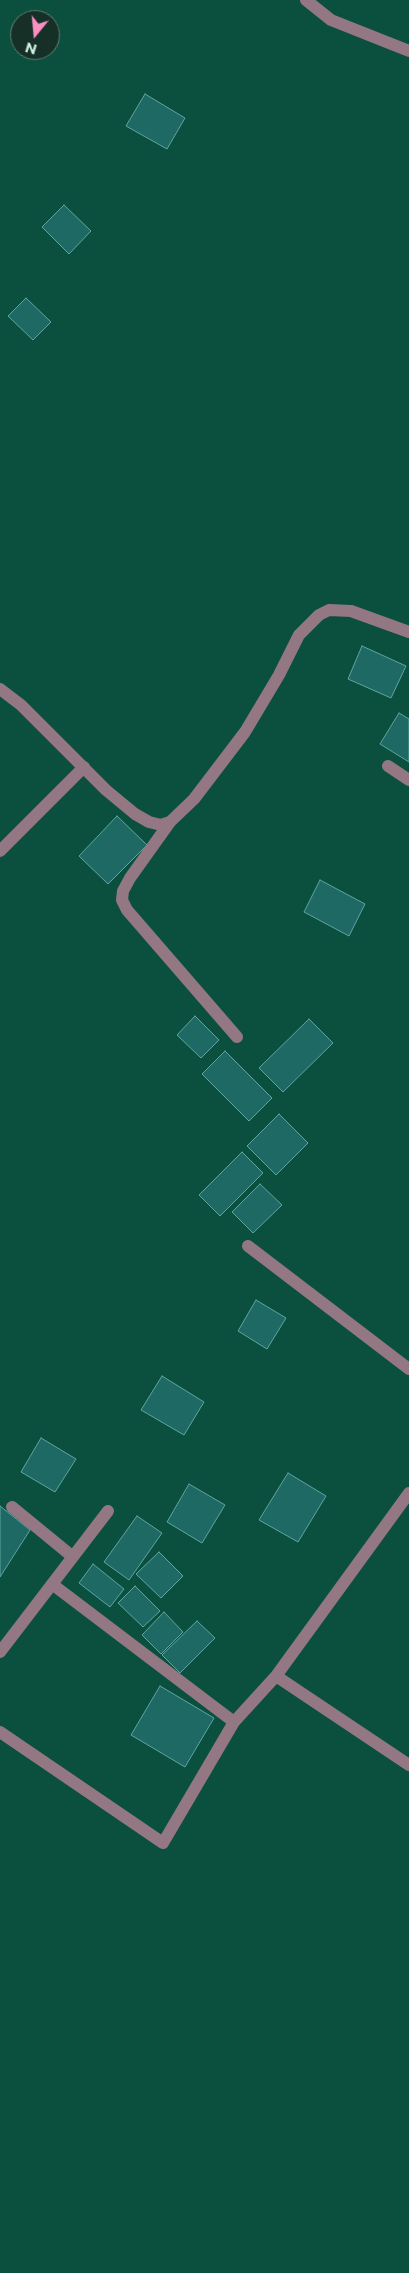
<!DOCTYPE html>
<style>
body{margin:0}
#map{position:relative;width:409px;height:2273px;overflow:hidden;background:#0b4f3e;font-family:Montserrat,sans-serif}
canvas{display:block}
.north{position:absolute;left:10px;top:10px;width:50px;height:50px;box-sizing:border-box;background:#163027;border:1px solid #617c72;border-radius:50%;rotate:197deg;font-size:14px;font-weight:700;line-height:20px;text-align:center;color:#d1efe3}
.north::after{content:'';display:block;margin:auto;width:18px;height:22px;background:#fb8fc4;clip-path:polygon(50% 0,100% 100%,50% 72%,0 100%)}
</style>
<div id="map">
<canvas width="409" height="2273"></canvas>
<div class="north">N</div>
</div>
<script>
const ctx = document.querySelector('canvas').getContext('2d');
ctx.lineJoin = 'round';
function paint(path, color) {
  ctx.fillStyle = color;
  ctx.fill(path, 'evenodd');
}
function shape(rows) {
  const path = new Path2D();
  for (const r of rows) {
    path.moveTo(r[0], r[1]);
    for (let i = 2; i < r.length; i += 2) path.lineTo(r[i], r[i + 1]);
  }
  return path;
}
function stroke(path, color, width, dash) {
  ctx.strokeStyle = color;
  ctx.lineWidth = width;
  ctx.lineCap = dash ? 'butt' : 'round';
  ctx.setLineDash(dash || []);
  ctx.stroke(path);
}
const building = shape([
 [145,94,185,118,167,149,126,126,145,94],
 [64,205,91,231,69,254,42,227,64,205],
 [26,298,51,322,33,340,8,316,26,298],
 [362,646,406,666,391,698,348,679,362,646],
 [399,713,409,719,409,762,380,744,399,713],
 [117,816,147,845,108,884,79,856,117,816],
 [320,880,365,904,349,936,304,912,320,880],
 [195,1016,219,1040,201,1058,177,1035,195,1016],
 [309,1019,333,1043,283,1092,259,1068,309,1019],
 [225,1051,272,1098,249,1121,202,1074,225,1051],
 [279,1114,308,1143,276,1175,247,1146,279,1114],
 [242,1152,263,1173,220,1216,199,1195,242,1152],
 [260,1184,282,1205,253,1233,232,1212,260,1184],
 [256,1300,286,1318,267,1349,238,1331,256,1300],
 [162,1376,204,1402,184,1435,141,1410,162,1376],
 [41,1438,76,1459,55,1492,21,1472,41,1438],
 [288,1473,326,1496,298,1542,259,1520,288,1473],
 [189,1484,225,1505,202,1543,167,1522,189,1484],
 [0,1506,30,1530,0,1577,0,1506],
 [137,1516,162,1533,129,1580,104,1562,137,1516],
 [159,1552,183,1576,161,1598,136,1574,159,1552],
 [93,1564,124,1589,110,1607,79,1583,93,1564],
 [135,1586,160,1611,143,1627,118,1603,135,1586],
 [164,1612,183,1632,161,1654,142,1635,164,1612],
 [197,1621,215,1638,180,1673,162,1655,197,1621],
 [160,1686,214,1718,185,1767,131,1735,160,1686]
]);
paint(building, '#1f6965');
stroke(building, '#5fa5a0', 1);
stroke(shape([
 [306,0,331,20,409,51],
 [0,689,21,705,106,790,135,814,149,822,161,825,170,822,194,799,245,732,279,675,299,635,319,615,329,610,351,611,409,632],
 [388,766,409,780],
 [170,822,130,878,123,891,122,900,127,910,237,1037],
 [0,851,84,767],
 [248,1246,409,1369],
 [12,1507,73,1557],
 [52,1584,234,1722],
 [0,1652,108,1511],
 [276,1676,409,1765],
 [0,1732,163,1843,234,1722,276,1676,409,1493]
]), '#937783', 12);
</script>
